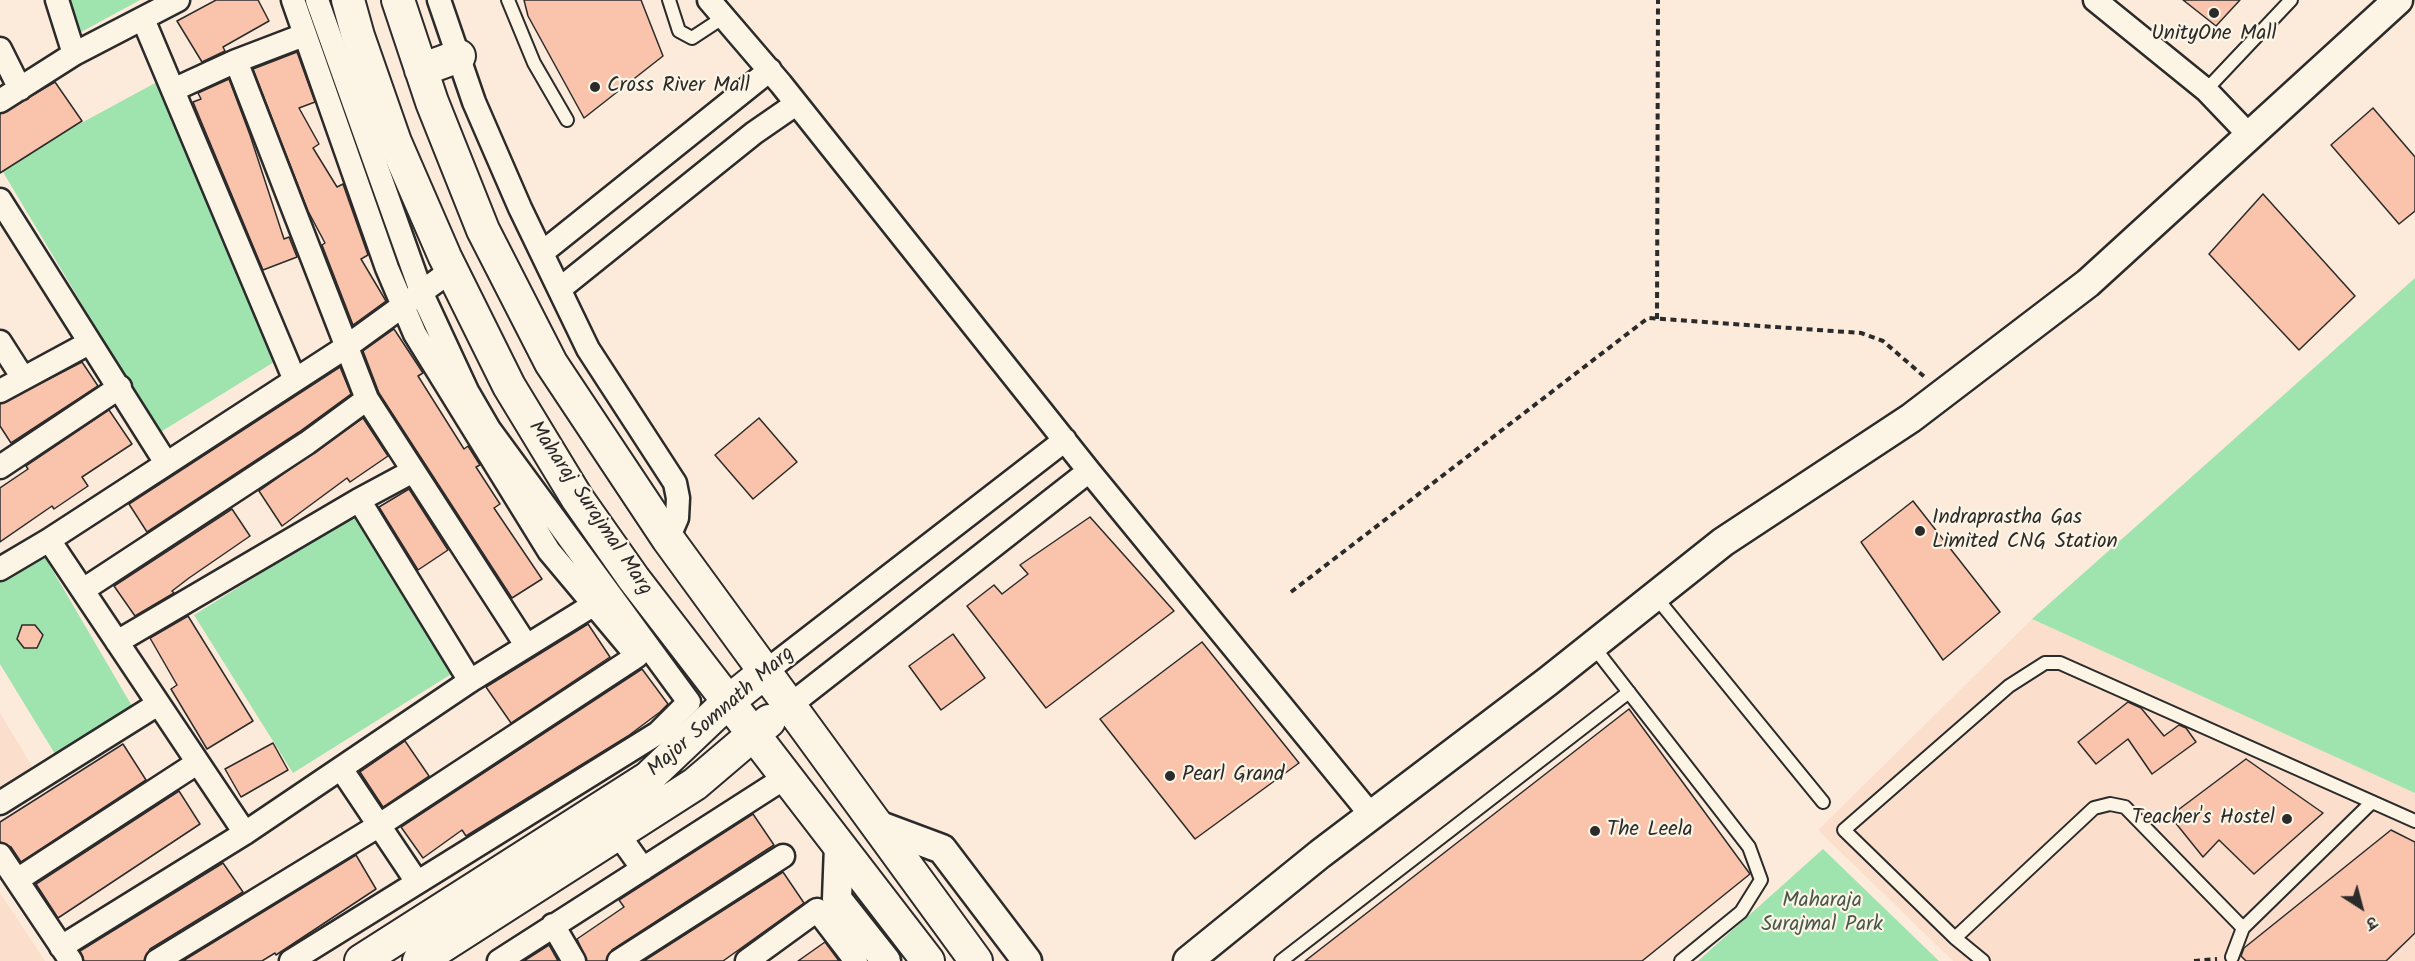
<!DOCTYPE html>
<meta charset="utf-8">
<style>
body{margin:0}
#map{position:relative;width:2415px;height:961px;overflow:hidden;background:#fcebda;font-family:Kalam,"Playpen Sans Deva",sans-serif}
canvas{display:block}
.north{position:absolute;left:2331px;top:877px;width:60px;height:60px;-webkit-text-stroke:4px #fcf5e5;paint-order:stroke;rotate:144deg;font-size:16px;font-weight:700;line-height:24px;text-align:center;color:#2b2b2b}
.north::after{content:'';display:block;margin:auto;width:21px;height:27px;background:#2b2b2b;clip-path:polygon(50% 0,100% 100%,50% 72%,0 100%)}
</style>
<div id="map">
<canvas width="2415" height="961"></canvas>
<div class="north">उ</div>
</div>
<script>
const ctx = document.querySelector('canvas').getContext('2d');
ctx.lineJoin = 'round';
function paint(path, color) {
  ctx.fillStyle = color;
  ctx.fill(path, 'evenodd');
}
function shape(rows) {
  const path = new Path2D();
  for (const r of rows) {
    path.moveTo(r[0], r[1]);
    for (let i = 2; i < r.length; i += 2) path.lineTo(r[i], r[i + 1]);
  }
  return path;
}
function stroke(path, color, width, dash) {
  ctx.strokeStyle = color;
  ctx.lineWidth = width;
  ctx.lineCap = dash ? 'butt' : 'round';
  ctx.setLineDash(dash || []);
  ctx.stroke(path);
}
function label(font, color, halo, rows, align = 'center') {
  ctx.font = font + ' Kalam,sans-serif';
  ctx.lineWidth = 4.5;
  ctx.setLineDash([]);
  ctx.textBaseline = 'middle';
  ctx.strokeStyle = halo;
  ctx.fillStyle = color;
  for (const [text, x, y, turn = 0] of rows) {
    ctx.save();
    ctx.translate(x, y);
    ctx.rotate((+turn || 0) * Math.PI / 180);
    ctx.textAlign = isNaN(turn) ? turn : align;
    if (halo) ctx.strokeText(text, 0, 0);
    ctx.fillText(text, 0, 0);
    ctx.restore();
  }
}
paint(shape([
 [2032,619,2415,793,2415,961,1953,961,1818,830],
 [0,713,33,768,0,789],
 [0,893,45,961,0,961]
]), '#fbdfcc');
paint(shape([
 [51,0,140,0,70,38],
 [157,82,274,362,159,433,0,167],
 [2415,278,2415,793,2032,619],
 [354,515,453,673,293,773,194,615],
 [36,542,132,706,55,754,0,664,0,567],
 [1823,849,1939,961,1698,961]
]), '#9fe3af');
const building = shape([
 [216,0,258,0,269,21,223,47,225,51,202,62,177,21,216,0],
 [524,0,641,0,663,56,584,118,528,16,524,0],
 [2183,0,2240,0,2216,26,2183,0],
 [297,52,315,102,299,108,319,144,313,148,337,187,343,184,368,255,361,259,386,301,353,325,322,245,325,243,308,211,253,69,297,52],
 [229,79,250,135,284,239,289,237,297,257,263,270,193,102,201,99,198,93,229,79],
 [55,82,82,121,0,173,0,114,55,82],
 [2373,108,2415,157,2415,211,2399,224,2331,145,2373,108],
 [2263,194,2355,296,2299,350,2209,254,2263,194],
 [394,329,423,373,418,376,464,449,468,446,480,465,476,467,500,504,494,508,542,579,512,598,379,393,363,351,394,329],
 [82,362,98,386,11,443,0,426,0,404,82,362],
 [340,367,351,394,299,432,147,532,129,504,340,367],
 [109,410,132,444,82,477,88,486,54,509,52,506,0,542,0,488,28,469,26,466,109,410],
 [363,418,388,456,350,482,347,478,282,526,259,491,363,418],
 [759,418,797,462,753,499,715,455,759,418],
 [409,489,448,550,418,570,379,507,409,489],
 [1913,501,2000,612,1943,660,1861,542,1913,501],
 [232,509,250,536,189,578,172,591,174,593,135,616,114,586,232,509],
 [1090,517,1174,611,1046,708,967,606,994,585,1002,594,1028,574,1020,565,1090,517],
 [188,616,253,721,207,749,171,689,177,685,150,638,188,616],
 [588,624,610,657,511,723,486,687,588,624],
 [22,625,35,625,43,635,37,648,24,648,17,639,22,625],
 [953,634,985,678,941,710,909,666,953,634],
 [1202,642,1299,763,1195,839,1100,719,1202,642],
 [642,669,668,704,660,712,628,736,466,836,462,830,423,858,401,827,642,669],
 [2128,702,2141,708,2164,736,2179,725,2186,728,2196,742,2152,774,2128,739,2096,764,2078,742,2128,702],
 [1629,709,1750,874,1642,961,1305,961,1629,709],
 [405,741,429,776,383,807,360,772,405,741],
 [273,743,288,770,241,797,225,769,273,743],
 [123,744,146,780,21,862,11,847,0,842,0,822,123,744],
 [2246,759,2323,813,2254,874,2219,840,2203,857,2170,816,2246,759],
 [179,791,200,824,58,918,36,884,179,791],
 [753,814,774,845,612,950,606,961,587,961,577,939,624,907,619,900,753,814],
 [2391,830,2415,842,2415,933,2386,961,2246,961,2241,956,2244,948,2391,830],
 [356,855,376,889,276,955,275,953,262,961,183,961,356,855],
 [223,863,243,892,150,949,144,961,84,961,80,951,223,863],
 [783,872,804,903,723,961,644,961,783,872],
 [825,942,839,961,798,961,825,942],
 [549,945,558,961,524,961,549,945]
]);
paint(building, '#fac4ac');
stroke(building, '#2b2b2b', 1.5);
const service = shape([
 [508,0,534,63,567,120],
 [669,0,679,31,692,38,724,17],
 [2206,90,2291,0],
 [1655,596,1823,802],
 [1593,646,1749,847,1761,880,1741,912,1681,961],
 [1955,938,2094,808,2110,804,2125,807,2243,928],
 [2232,957,2243,928,2371,803],
 [1281,961,1629,692],
 [1983,961,1955,938,1844,830,2009,686,2045,663,2060,663,2415,821]
]);
const minor = shape([
 [57,0,74,54],
 [439,0,474,102,520,208,588,349,675,483,678,498,677,518,668,539],
 [709,0,781,84,1089,471,1371,815],
 [2095,0,2206,90,2249,135],
 [143,19,294,378],
 [0,49,20,89],
 [236,61,367,399,526,645],
 [173,90,236,61,304,35],
 [0,101,74,54,178,0],
 [0,200,166,463],
 [543,252,770,70],
 [561,288,754,133,796,104],
 [0,342,23,378],
 [0,391,89,343],
 [0,467,120,387],
 [359,500,470,681],
 [49,540,245,833],
 [0,569,49,540,346,347,452,270],
 [83,590,307,443,367,399],
 [117,642,359,500,413,471],
 [765,672,1065,440],
 [789,706,1089,471],
 [342,770,417,882],
 [0,803,158,704],
 [618,834,643,869],
 [0,855,71,961],
 [17,880,197,763],
 [553,925,574,961],
 [61,947,245,833,470,681,593,605],
 [157,961,378,826,637,656,549,551,415,334,387,268,293,0],
 [291,961,658,733,689,702,489,429,467,391,422,294,317,0],
 [499,961,786,777],
 [619,961,783,856],
 [747,961,817,910,856,961]
]);
const tertiary = shape([
 [875,824,942,849,1027,961],
 [839,846,837,899,886,961],
 [1188,961,1320,854,1547,682,1723,542,1911,418,2088,283,2398,0]
]);
const secondary = shape([
 [348,0,358,36,395,142,445,257,509,386,577,498,634,579,928,961],
 [398,0,432,102,483,230,551,363,668,539,976,961],
 [421,70,459,56],
 [361,961,648,778,729,701,765,672],
 [419,961,695,784,769,721]
]);
stroke(service, '#2b2b2b', 16);
stroke(minor, '#2b2b2b', 27);
stroke(tertiary, '#2b2b2b', 33);
stroke(secondary, '#2b2b2b', 36);
stroke(shape([
 [1657,319,1658,0],
 [1291,592,1648,318,1861,333,1883,341,1927,379],
 [2194,961,2217,959]
]), '#2b2b2b', 4, [6, 4.5]);
stroke(service, '#fcf5e5', 12);
stroke(minor, '#fcf5e5', 22);
stroke(tertiary, '#fcf5e5', 28);
stroke(secondary, '#fcf5e5', 32);
for (const [x, y, r, color] of [
 [2214,13,6,"#2b2b2b"],
 [595,87,6,"#2b2b2b"],
 [1920,531,6,"#2b2b2b"],
 [1170,776,6,"#2b2b2b"],
 [2287,819,6,"#2b2b2b"],
 [1595,831,6,"#2b2b2b"]
]) {
  const dot = new Path2D();
  dot.arc(x, y, r, 0, 2 * Math.PI);
  ctx.fillStyle = color;
  ctx.fill(dot);
  stroke(dot, '#fcf5e5', 2);
}
label('21px', '#2b2b2b', '#fcf5e5', [
 ["UnityOne Mall",2214,35,"center"],
 ["Cross River Mall",607,87],
 ["Indraprastha Gas",1932,519],
 ["Limited CNG Station",1932,543],
 ["Pearl Grand",1182,776],
 ["Teacher's Hostel",2275,819,"right"],
 ["The Leela",1607,831]
], 'left');
label('21px', '#2b2b2b', '#fcf5e5', [
 ["Maharaj Surajmal Marg",589,509,56],
 ["Major Somnath Marg",722,713,-41]
]);
label('21px', '#48594c', '#fcf5e5', [
 ["Maharaja",1822,902],
 ["Surajmal Park",1822,926]
]);
</script>
